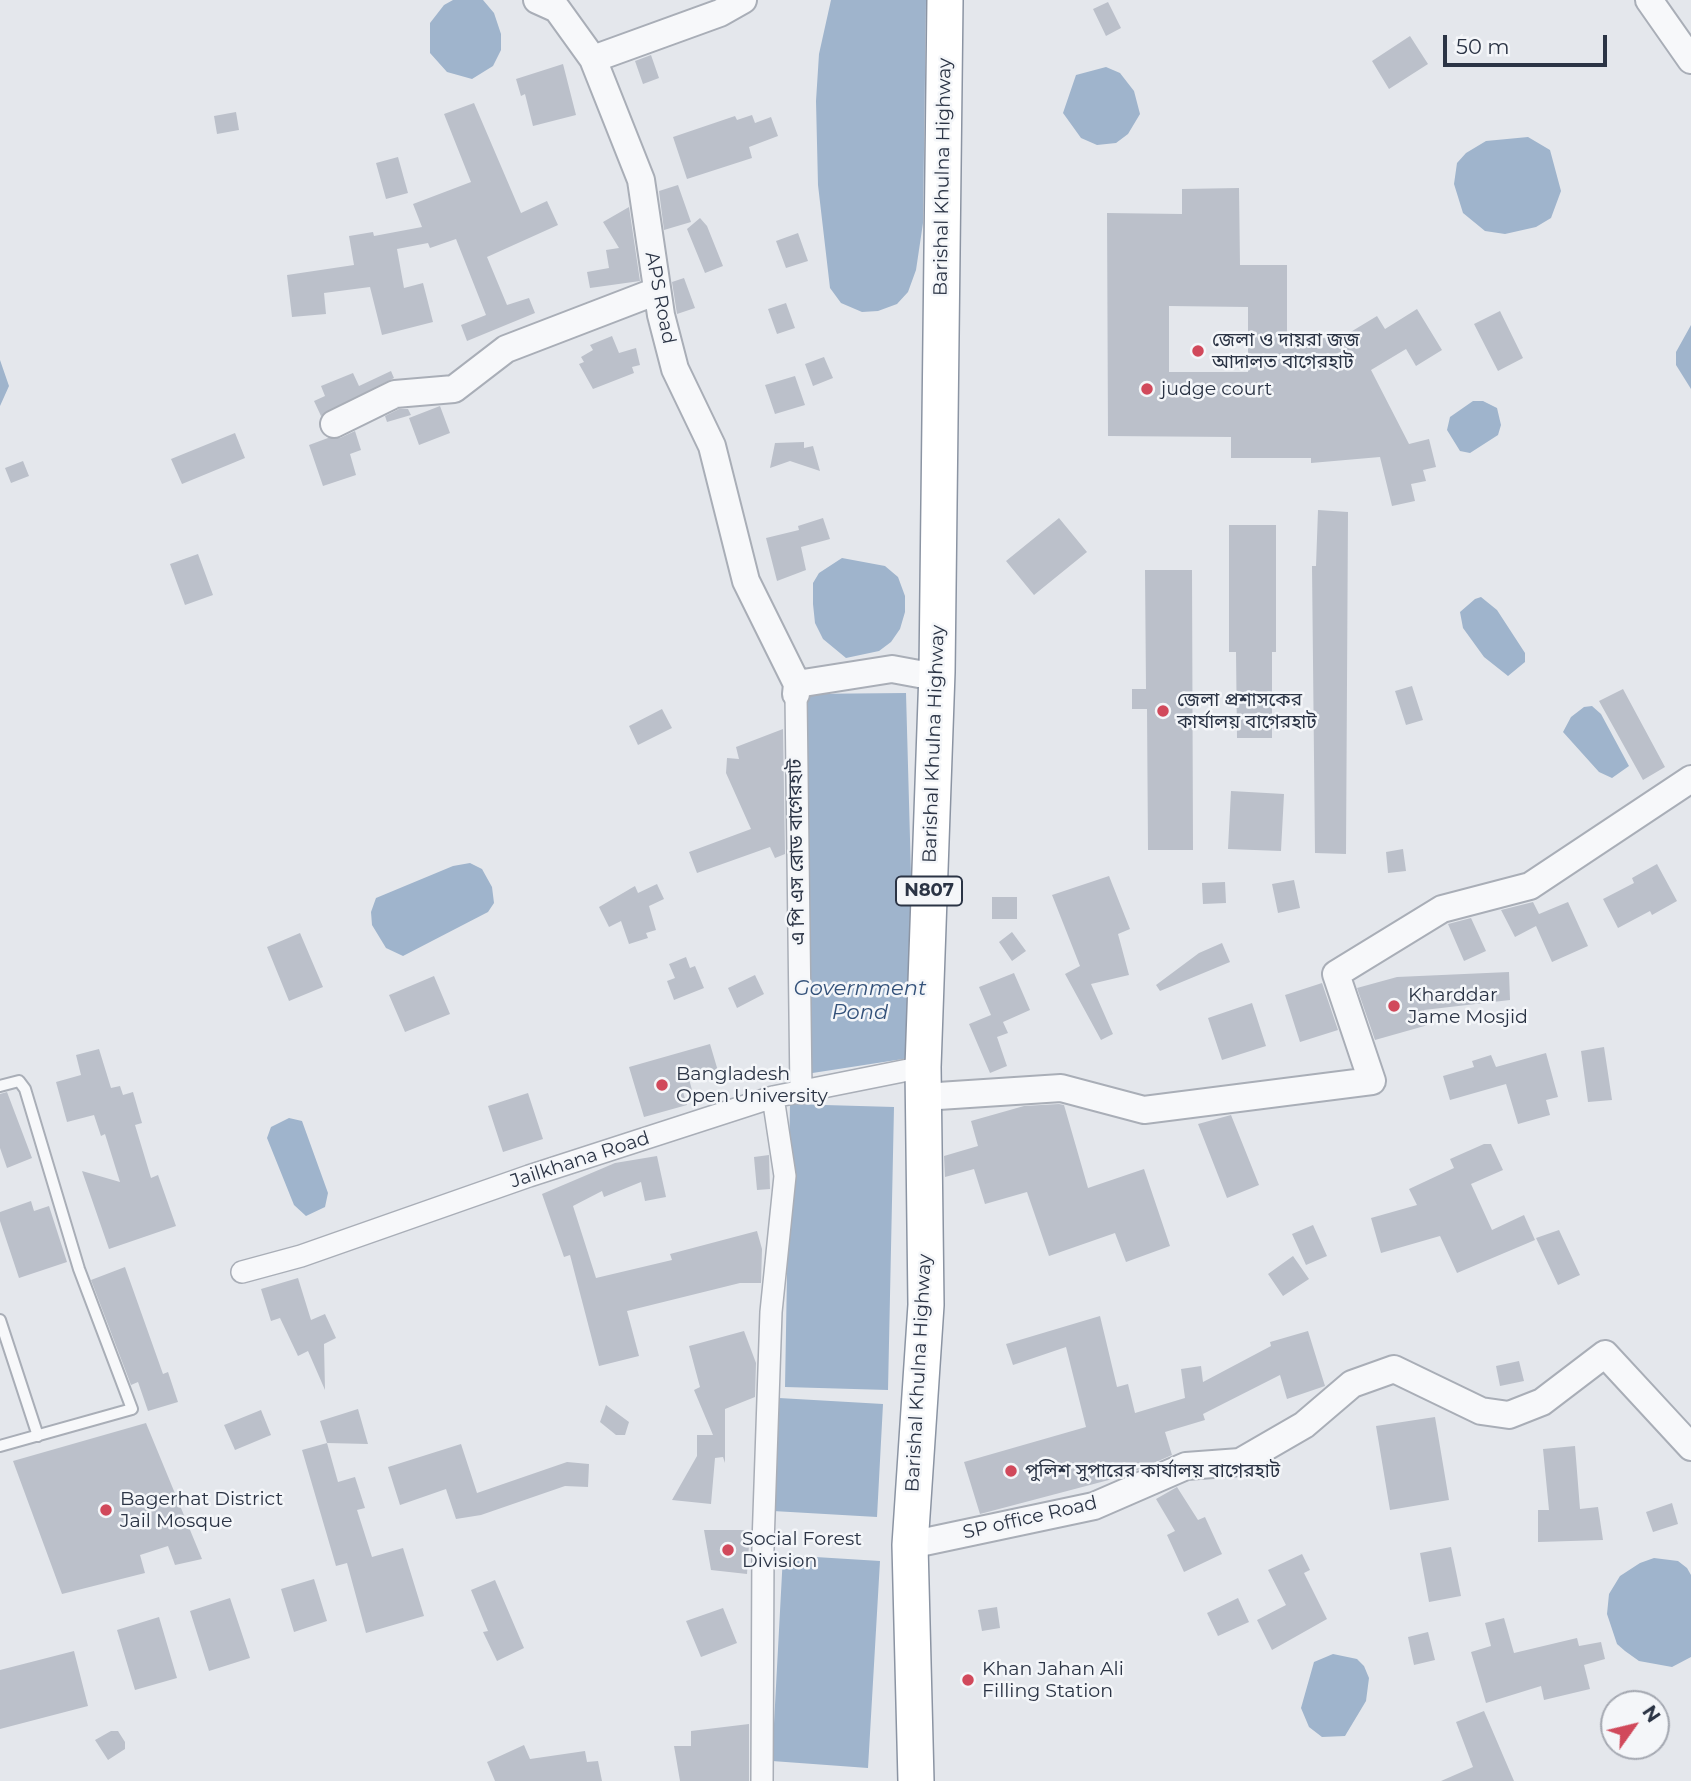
<!DOCTYPE html>
<meta charset="utf-8">
<style>
body{margin:0}
#map{position:relative;width:1691px;height:1781px;overflow:hidden;background:#e4e7ec;font-family:Montserrat,sans-serif}
canvas{display:block}
.north{position:absolute;left:1600px;top:1690px;width:70px;height:70px;box-sizing:border-box;background:#f4f6f9;border:2px solid #a4a8b1;border-radius:50%;rotate:56deg;font-size:19px;font-weight:700;line-height:28px;text-align:center;color:#2b3445}
.north::after{content:'';display:block;margin:auto;width:24px;height:32px;background:#d1495b;clip-path:polygon(50% 0,100% 100%,50% 72%,0 100%)}
.scale{position:absolute;left:1443px;top:35px;width:164px;height:32px;box-sizing:border-box;border:4px solid #2b3445;border-top:0;padding-left:9px;font-size:21px;line-height:24px;white-space:nowrap;color:#2b3445;-webkit-text-stroke:5px #f4f6f9;paint-order:stroke}
</style>
<div id="map">
<canvas width="1691" height="1781"></canvas>
<div class="north">N</div>
<div class="scale">50 m</div>
</div>
<script>
const ctx = document.querySelector('canvas').getContext('2d');
ctx.lineJoin = 'round';
function paint(path, color) {
  ctx.fillStyle = color;
  ctx.fill(path, 'evenodd');
}
function shape(rows) {
  const path = new Path2D();
  for (const r of rows) {
    path.moveTo(r[0], r[1]);
    for (let i = 2; i < r.length; i += 2) path.lineTo(r[i], r[i + 1]);
  }
  return path;
}
function stroke(path, color, width, dash) {
  ctx.strokeStyle = color;
  ctx.lineWidth = width;
  ctx.lineCap = dash ? 'butt' : 'round';
  ctx.setLineDash(dash || []);
  ctx.stroke(path);
}
function label(font, color, halo, rows, align = 'center') {
  ctx.font = font + ' Montserrat,"Noto Sans Bengali",sans-serif';
  ctx.lineWidth = 5;
  ctx.setLineDash([]);
  ctx.textBaseline = 'middle';
  ctx.strokeStyle = halo;
  ctx.fillStyle = color;
  for (const [text, x, y, turn = 0] of rows) {
    ctx.save();
    ctx.translate(x, y);
    ctx.rotate((+turn || 0) * Math.PI / 180);
    ctx.textAlign = isNaN(turn) ? turn : align;
    if (halo) ctx.strokeText(text, 0, 0);
    ctx.fillText(text, 0, 0);
    ctx.restore();
  }
}
paint(shape([
 [453,0,483,0,494,13,501,34,501,50,493,66,472,79,447,72,430,53,430,23,444,5],
 [831,0,926,0,923,223,916,270,908,292,897,304,878,311,862,312,841,303,830,288,818,185,816,101,819,54],
 [1106,67,1120,73,1134,91,1140,114,1128,134,1116,143,1097,145,1081,138,1063,113,1076,75],
 [1528,137,1550,150,1561,191,1551,218,1536,227,1505,234,1485,231,1463,213,1454,184,1457,163,1466,153,1486,141],
 [1691,325,1691,389,1676,365,1676,352],
 [0,360,9,386,0,406],
 [1473,401,1483,401,1497,408,1501,425,1498,435,1470,453,1460,451,1447,430,1450,417],
 [842,558,885,566,898,577,905,596,905,612,900,629,891,642,879,651,846,658,823,639,815,623,813,604,813,583,819,573],
 [1481,597,1497,610,1525,653,1525,662,1508,676,1484,657,1463,628,1460,612,1475,599],
 [906,693,916,1057,806,1074,802,694],
 [1592,706,1601,714,1629,766,1612,778,1599,772,1563,732,1571,717,1584,707],
 [470,863,482,869,492,887,494,903,488,912,403,956,386,948,372,925,371,912,376,898,453,866],
 [790,1104,894,1107,888,1390,785,1387],
 [289,1118,302,1121,328,1193,325,1207,306,1216,294,1205,267,1138,271,1127],
 [779,1398,883,1404,877,1517,773,1511],
 [783,1555,880,1561,868,1768,772,1761],
 [1654,1558,1678,1561,1687,1568,1691,1575,1691,1657,1672,1667,1639,1661,1625,1651,1617,1644,1607,1614,1609,1594,1620,1576,1640,1563],
 [1333,1654,1357,1659,1364,1666,1369,1678,1366,1701,1345,1736,1322,1737,1309,1727,1301,1708,1314,1662]
]), '#9fb4cc');
paint(shape([
 [1108,2,1121,28,1106,36,1093,9],
 [1410,36,1428,64,1389,89,1372,61],
 [651,55,659,78,643,84,635,61],
 [563,64,576,115,533,126,525,94,521,96,516,79],
 [474,103,521,213,547,201,558,225,487,257,507,305,529,298,535,313,467,341,461,325,486,315,456,239,430,248,428,243,397,249,404,288,423,283,433,322,382,335,370,287,324,293,326,314,292,317,287,275,354,265,349,236,373,232,374,236,422,227,413,204,471,182,444,114],
 [236,112,239,130,217,134,214,116],
 [752,115,755,123,771,117,778,136,749,147,752,158,687,179,673,137,735,116,737,120],
 [398,157,408,193,386,199,376,163],
 [678,185,691,222,664,230,659,191],
 [1239,188,1240,265,1287,265,1287,342,1344,336,1377,316,1385,329,1417,309,1442,350,1416,366,1406,349,1371,370,1409,444,1429,439,1436,467,1423,470,1426,481,1411,484,1415,501,1392,506,1380,457,1311,463,1311,458,1231,458,1231,437,1108,436,1107,213,1182,214,1182,189],
 [1169,306,1248,307,1248,372,1169,372],
 [629,207,640,281,590,288,587,272,609,268,606,250,619,248,603,222],
 [700,218,707,226,723,266,705,273,687,229],
 [798,233,808,261,786,268,776,241],
 [684,278,695,308,677,314,672,282],
 [786,303,795,328,777,334,768,309],
 [1500,311,1523,358,1498,371,1474,324],
 [612,336,619,353,636,348,640,365,632,367,634,373,593,389,579,364,584,362,581,357,593,350,590,345],
 [824,357,833,378,813,386,805,364],
 [391,371,394,378,321,416,314,401,325,396,321,386,353,373,359,386],
 [795,376,805,405,775,414,765,385],
 [440,406,450,433,419,445,409,418],
 [399,409,408,409,411,415,387,422,385,416],
 [355,431,361,450,350,454,356,475,323,486,309,445,328,438,340,438],
 [235,433,245,458,182,484,171,459],
 [804,442,804,448,813,446,820,471,790,461,770,468,775,443],
 [23,461,29,476,11,483,5,468],
 [1318,510,1348,512,1346,854,1315,853,1312,566,1316,566],
 [823,518,830,539,801,547,806,570,777,581,766,538,799,530,798,526],
 [1059,518,1087,552,1034,595,1006,561],
 [1229,525,1276,525,1276,652,1272,652,1272,738,1237,738,1236,652,1229,652],
 [198,554,213,595,185,605,170,564],
 [1145,570,1192,570,1193,850,1148,850,1147,709,1132,709,1132,689,1146,689],
 [1412,686,1423,720,1406,725,1395,691],
 [1623,689,1665,767,1643,780,1599,701],
 [662,709,672,728,638,745,629,726],
 [783,729,785,854,775,858,770,847,697,873,689,852,751,829,726,773,727,758,739,759,736,747],
 [1231,791,1284,794,1281,851,1228,849],
 [1403,849,1406,871,1388,873,1386,852],
 [1657,864,1677,901,1652,915,1650,911,1618,928,1603,899,1634,883,1632,878],
 [1109,876,1130,929,1118,934,1129,975,1091,984,1113,1034,1101,1040,1065,974,1080,966,1052,895],
 [1294,880,1300,908,1278,913,1272,884],
 [1225,882,1226,903,1203,904,1202,883],
 [657,884,664,899,649,906,656,930,646,933,648,938,629,944,621,921,609,927,599,907,635,886,638,893],
 [992,897,1017,897,1017,919,992,919],
 [1533,902,1539,914,1568,902,1588,946,1552,962,1536,926,1515,937,1501,910],
 [1471,918,1486,951,1464,961,1448,924],
 [1012,932,1026,951,1012,961,999,942],
 [300,933,323,987,289,1001,267,947],
 [1222,943,1230,962,1160,991,1156,985,1199,953],
 [686,957,690,968,695,966,704,988,674,1000,667,981,675,978,669,964],
 [1509,972,1510,1000,1424,1010,1428,1025,1375,1040,1357,988,1397,977],
 [1014,973,1030,1010,1003,1022,1008,1033,997,1037,1007,1066,990,1073,969,1024,991,1015,979,987],
 [755,975,764,994,737,1008,728,988],
 [434,976,450,1014,405,1032,389,995],
 [1322,983,1338,1030,1300,1042,1285,995],
 [1252,1003,1266,1046,1222,1060,1208,1018],
 [710,1044,718,1071,689,1079,692,1090,683,1092,687,1105,644,1117,629,1067],
 [1604,1047,1612,1100,1588,1102,1581,1051],
 [99,1049,111,1088,120,1086,123,1095,133,1092,142,1123,135,1125,151,1178,158,1175,176,1226,109,1249,82,1171,120,1182,105,1134,101,1136,94,1115,67,1122,56,1082,81,1075,76,1055],
 [1546,1053,1558,1097,1546,1100,1550,1115,1518,1124,1506,1084,1450,1100,1443,1076,1474,1067,1472,1061,1491,1055,1496,1067],
 [7,1092,32,1158,7,1168,0,1148,0,1094],
 [528,1093,543,1139,503,1152,488,1106],
 [1059,1104,1064,1105,1088,1188,1144,1169,1170,1246,1126,1262,1115,1233,1049,1256,1027,1192,985,1204,974,1169,945,1177,944,1156,978,1146,971,1121,1024,1106],
 [1231,1115,1259,1185,1227,1198,1198,1124],
 [1484,1144,1491,1144,1503,1170,1471,1184,1492,1230,1524,1215,1535,1240,1457,1273,1440,1236,1381,1253,1371,1218,1417,1205,1409,1189,1454,1168,1450,1159],
 [769,1155,770,1189,757,1190,754,1157],
 [657,1156,666,1197,645,1201,641,1182,604,1197,602,1191,573,1206,596,1278,672,1260,670,1254,757,1231,762,1249,761,1283,740,1283,627,1311,639,1356,599,1366,570,1255,564,1257,542,1194,615,1163],
 [31,1201,34,1211,49,1206,67,1262,19,1278,0,1221,0,1212],
 [1313,1225,1327,1256,1306,1265,1292,1234],
 [1559,1230,1580,1275,1558,1285,1536,1238],
 [1293,1256,1309,1279,1283,1296,1268,1274],
 [125,1267,163,1374,168,1372,178,1402,148,1411,138,1382,131,1385,91,1280],
 [298,1278,311,1320,325,1314,336,1338,324,1344,325,1390,308,1351,298,1356,280,1318,271,1321,261,1289],
 [1100,1316,1117,1387,1128,1384,1135,1413,1185,1398,1181,1369,1201,1366,1203,1382,1271,1346,1270,1342,1308,1331,1325,1386,1287,1399,1280,1375,1203,1414,1205,1420,1165,1432,1172,1455,1124,1476,980,1514,964,1462,1086,1427,1066,1347,1013,1365,1006,1344],
 [744,1331,756,1363,755,1397,725,1409,725,1463,723,1457,715,1458,711,1504,672,1500,697,1456,697,1435,713,1435,694,1390,700,1387,689,1346],
 [1519,1361,1524,1381,1500,1386,1496,1366],
 [606,1405,629,1422,625,1435,616,1435,600,1422],
 [358,1409,368,1444,327,1443,320,1421],
 [261,1410,271,1435,235,1450,224,1425],
 [1435,1417,1449,1500,1390,1510,1376,1426],
 [146,1423,202,1559,175,1565,168,1546,140,1555,145,1573,62,1594,13,1461],
 [327,1443,338,1482,355,1477,365,1508,357,1510,372,1557,403,1548,424,1616,366,1633,347,1563,336,1566,302,1450],
 [461,1444,477,1493,567,1462,589,1464,588,1487,565,1486,481,1515,456,1519,446,1489,400,1505,388,1467],
 [1575,1446,1580,1509,1598,1507,1603,1540,1538,1542,1538,1510,1549,1510,1543,1449],
 [1177,1487,1198,1520,1205,1517,1222,1554,1184,1572,1167,1535,1175,1531,1156,1499],
 [1672,1503,1678,1524,1653,1532,1646,1512],
 [704,1530,750,1530,747,1574,711,1570],
 [1451,1547,1461,1596,1429,1602,1420,1553],
 [1302,1554,1310,1570,1304,1573,1327,1619,1272,1650,1257,1620,1286,1605,1268,1570],
 [314,1579,327,1621,294,1632,281,1589],
 [495,1580,524,1648,497,1661,483,1632,488,1631,471,1590],
 [230,1598,250,1658,209,1671,190,1611],
 [1238,1598,1249,1622,1218,1636,1207,1613],
 [997,1607,1000,1628,982,1631,978,1610],
 [723,1608,737,1643,701,1657,686,1621],
 [159,1617,177,1678,135,1690,117,1630],
 [1504,1618,1514,1653,1577,1638,1579,1646,1601,1642,1605,1659,1584,1665,1590,1689,1544,1700,1541,1686,1486,1703,1471,1652,1491,1646,1485,1623],
 [1428,1632,1435,1660,1414,1665,1408,1637],
 [74,1651,88,1706,0,1729,0,1670],
 [1484,1711,1514,1781,1441,1781,1473,1767,1456,1722],
 [749,1724,749,1781,680,1781,674,1746,691,1746,691,1731],
 [111,1731,118,1731,125,1742,125,1749,108,1760,95,1740],
 [524,1745,530,1759,585,1751,587,1762,598,1761,602,1781,495,1781,487,1762]
]), '#bbc0ca');
const service = shape([
 [0,1086,19,1081,25,1089,79,1269,132,1409,0,1446],
 [0,1320,38,1436]
]);
const minor = shape([
 [796,694,801,1093],
 [242,1272,301,1256,529,1176,773,1097,923,1067],
 [762,1781,763,1544,771,1312,785,1176,773,1097]
]);
const tertiary = shape([
 [537,0,557,9,593,59],
 [743,0,720,13,593,59,641,180,661,315,675,369,712,446,746,581,797,684,796,694],
 [1649,0,1691,60],
 [334,424,395,394,454,389,506,349,657,291],
 [797,684,892,669,919,674,937,672],
 [923,1097,1061,1088,1144,1110,1372,1081,1336,974,1442,909,1530,886,1691,779],
 [910,1545,1094,1506,1186,1466,1240,1462,1304,1425,1352,1384,1394,1369,1481,1411,1509,1415,1542,1402,1605,1354,1691,1447]
]);
const trunk = shape([
 [916,1781,910,1545,926,1305,923,1067,937,672,945,0]
]);
stroke(service, '#a9aeb7', 14);
stroke(minor, '#a9aeb7', 24);
stroke(tertiary, '#a9aeb7', 30);
stroke(trunk, '#8b94a3', 38);
stroke(service, '#f7f8fa', 10);
stroke(minor, '#f7f8fa', 21);
stroke(tertiary, '#f7f8fa', 26);
stroke(trunk, '#fff', 35);
for (const [x, y, r, color] of [
 [1198,351,7,"#d1495b"],
 [1147,389,7,"#d1495b"],
 [1163,711,7,"#d1495b"],
 [1394,1006,7,"#d1495b"],
 [662,1085,7,"#d1495b"],
 [1011,1471,7,"#d1495b"],
 [106,1510,7,"#d1495b"],
 [728,1550,7,"#d1495b"],
 [968,1680,7,"#d1495b"]
]) {
  const dot = new Path2D();
  dot.arc(x, y, r, 0, 2 * Math.PI);
  ctx.fillStyle = color;
  ctx.fill(dot);
  stroke(dot, '#f4f6f9', 2.5);
}
for (const [x, y, w] of [
 [929,891,66]
]) {
  const box = new Path2D();
  box.roundRect(x - w / 2, y - 14.5, w, 29, 5);
  ctx.fillStyle = '#f4f6f9';
  ctx.fill(box);
  stroke(box, '#2b3445', 2);
}
label('bold 18px', '#2b3445', null, [
 ["N807",929,891]
]);
label('19px', '#2b3445', '#f4f6f9', [
 ["Barishal Khulna Highway",943,177,-89],
 ["APS Road",660,298,79],
 ["Barishal Khulna Highway",934,744,-88],
 ["এ পি এস রোড বাগেরহাট",797,852,-91],
 ["Jailkhana Road",580,1160,-18],
 ["Barishal Khulna Highway",919,1373,-87],
 ["SP office Road",1030,1518,-13]
]);
label('19px', '#2b3445', '#f4f6f9', [
 ["জেলা ও দায়রা জজ",1212,340],
 ["আদালত বাগেরহাট",1212,362],
 ["judge court",1161,389],
 ["জেলা প্রশাসকের",1177,700],
 ["কার্যালয় বাগেরহাট",1177,722],
 ["Kharddar",1408,995],
 ["Jame Mosjid",1408,1017],
 ["Bangladesh",676,1074],
 ["Open University",676,1096],
 ["পুলিশ সুপারের কার্যালয় বাগেরহাট",1025,1471],
 ["Bagerhat District",120,1499],
 ["Jail Mosque",120,1521],
 ["Social Forest",742,1539],
 ["Division",742,1561],
 ["Khan Jahan Ali",982,1669],
 ["Filling Station",982,1691]
], 'left');
label('italic 21px', '#34527a', '#f4f6f9', [
 ["Government",860,989],
 ["Pond",860,1013]
]);
</script>
